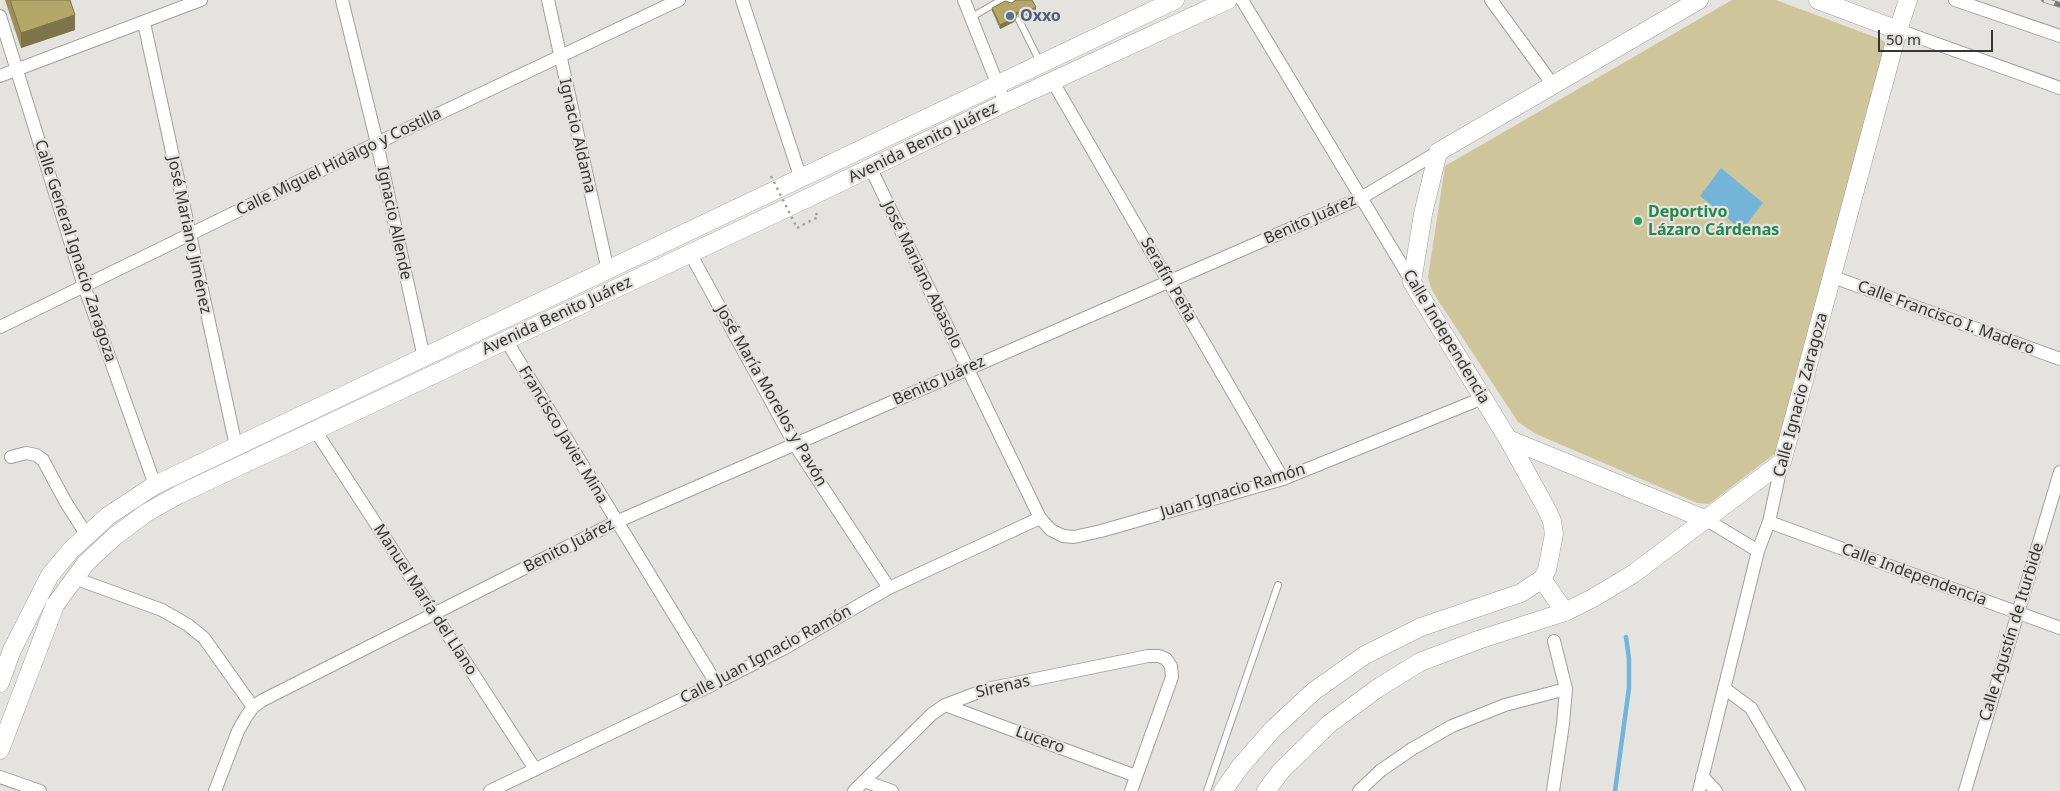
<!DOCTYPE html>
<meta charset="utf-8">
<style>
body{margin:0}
#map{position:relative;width:2060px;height:791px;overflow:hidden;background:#e4e3df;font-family:"Noto Sans",sans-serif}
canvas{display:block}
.scale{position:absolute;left:1878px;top:30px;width:115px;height:22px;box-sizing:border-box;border:2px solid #353533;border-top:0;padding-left:6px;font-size:15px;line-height:18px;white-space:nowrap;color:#353533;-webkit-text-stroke:4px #e4e3df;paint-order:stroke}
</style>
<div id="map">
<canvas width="2060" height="791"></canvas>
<div class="scale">50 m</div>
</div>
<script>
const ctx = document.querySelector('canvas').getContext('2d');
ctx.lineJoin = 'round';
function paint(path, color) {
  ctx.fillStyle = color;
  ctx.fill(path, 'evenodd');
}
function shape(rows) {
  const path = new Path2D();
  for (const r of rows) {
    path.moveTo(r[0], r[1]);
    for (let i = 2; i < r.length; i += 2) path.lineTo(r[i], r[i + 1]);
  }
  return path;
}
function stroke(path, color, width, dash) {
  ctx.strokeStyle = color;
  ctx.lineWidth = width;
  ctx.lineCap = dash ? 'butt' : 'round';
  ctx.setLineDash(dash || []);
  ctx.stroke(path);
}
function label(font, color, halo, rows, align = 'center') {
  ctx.font = font + ' "Noto Sans",sans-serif';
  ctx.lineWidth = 4.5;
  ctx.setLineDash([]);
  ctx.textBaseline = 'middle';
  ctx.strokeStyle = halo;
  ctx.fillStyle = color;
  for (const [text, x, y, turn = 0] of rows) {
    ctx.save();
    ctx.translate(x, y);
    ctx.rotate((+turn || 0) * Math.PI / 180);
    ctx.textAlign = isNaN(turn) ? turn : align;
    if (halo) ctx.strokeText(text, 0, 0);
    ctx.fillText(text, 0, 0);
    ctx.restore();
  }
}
paint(shape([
 [1732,0,1776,0,1880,39,1885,42,1885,46,1777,452,1709,504,1697,503,1536,434,1518,422,1436,297,1431,288,1428,277,1445,166]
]), '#cfc59b');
paint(shape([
 [1721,168,1763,203,1742,230,1700,196]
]), '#73b4d7');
stroke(shape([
 [1615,791,1629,688,1629,659,1626,637]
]), '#73b4d7', 4.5);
const service = shape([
 [970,18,996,3,1005,0,1011,2],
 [1019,20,1040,62],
 [1207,791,1278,585]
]);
const minor = shape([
 [342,0,377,143,424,358],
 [548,0,608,271],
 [742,0,801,179],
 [964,0,1005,103],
 [1242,0,1412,282],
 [1491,0,1553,85],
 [1955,0,2060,36],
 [0,16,84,286,155,485],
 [144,23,236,446],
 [1898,30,2060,88],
 [0,76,201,0],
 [1053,82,1283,479],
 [870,167,1040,518,1051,530,1063,536,1074,537,1101,531,1283,479,1483,398],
 [690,253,795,445,889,588],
 [1833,277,2060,359],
 [0,327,377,143,679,0],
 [506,340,716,683],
 [315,430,535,769],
 [11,457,26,453,36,455,43,460,65,501,86,534],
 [1707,520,1758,551],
 [1769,522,2060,628],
 [74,578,162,610,188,625,204,638,253,707],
 [1724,688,1751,708,1799,791],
 [945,705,1136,776],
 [1702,776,1716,791],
 [0,777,40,791],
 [864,781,892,791],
 [215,791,238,731,246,717,253,707,263,700,616,522,1361,198,1438,152],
 [490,791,716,683,783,649,889,588,1040,518],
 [854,791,932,714,945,705,987,689,1148,656,1159,656,1166,659,1171,666,1172,677,1131,791],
 [1359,791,1380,771,1412,749,1452,726,1505,705,1566,689],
 [1553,791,1563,724,1566,689,1554,641],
 [1699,791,1758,551,1769,522,1782,462],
 [1965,791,2060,472]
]);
const secondary = shape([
 [1818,0,1898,30],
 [1508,439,1707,520],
 [1542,579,1565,612],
 [0,683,12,650,50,575,71,550,108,516,155,485,1175,0],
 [0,750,55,605,86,563,114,537,146,513,178,495,810,197,1005,103,1228,0],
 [1223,791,1240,767,1272,730,1314,691,1365,655,1421,627,1521,593,1542,579,1547,570,1554,534,1552,521,1546,508,1508,439,1412,282,1423,214,1438,152,1699,0],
 [1266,791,1281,771,1329,724,1378,688,1420,662,1478,640,1565,612,1593,598,1633,574,1782,462,1898,30,1908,0]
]);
stroke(service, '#a09f9b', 8);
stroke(minor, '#a09f9b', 14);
stroke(secondary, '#a09f9b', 19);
stroke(shape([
 [797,228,818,217,816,213]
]), '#a3a39f', 2.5, [2.5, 4]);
stroke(service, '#fff', 6);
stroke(minor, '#fff', 12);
stroke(secondary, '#fff', 18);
const rail = shape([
 [2044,0,2060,5]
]);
stroke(rail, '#7b7b78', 5.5);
stroke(rail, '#e4e3df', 4, [11]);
stroke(shape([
 [771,176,797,228]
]), '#a3a39f', 2.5, [2.5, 4]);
paint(shape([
 [5,0,70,0,75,30,21,48],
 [992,8,1036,11,1023,17,1017,15,1014,22,1000,29,992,11]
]), '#9b8e59');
paint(shape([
 [1036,7,1036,11,1023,17,1023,14],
 [1017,12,1017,15,1014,22,1000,29,1000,25],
 [75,15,75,30,21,48,21,33]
]), '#7e7449');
const building = shape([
 [10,0,70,0,75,15,21,33,10,0],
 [1016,0,1032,0,1036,7,1023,14,1017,12,1014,18,1000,25,992,8,1005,1,1012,3,1016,0]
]);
paint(building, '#b4a568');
stroke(building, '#7e7449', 1);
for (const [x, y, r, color] of [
 [1010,16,5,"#5c6f8a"],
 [1638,221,5,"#2e9e5b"]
]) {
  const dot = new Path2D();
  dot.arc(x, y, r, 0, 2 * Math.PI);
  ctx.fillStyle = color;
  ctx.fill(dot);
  stroke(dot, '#e4e3df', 2);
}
label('bold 16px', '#4e5e75', '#e4e3df', [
 ["Oxxo",1020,16]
], 'left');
label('16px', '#353533', '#e4e3df', [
 ["Ignacio Aldama",577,136,77],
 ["Avenida Benito Juárez",923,143,-26],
 ["Calle Miguel Hidalgo y Costilla",339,162,-26],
 ["Benito Juárez",1310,220,-24],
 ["Ignacio Allende",394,223,78],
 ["José Mariano Jiménez",189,235,78],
 ["Calle General Ignacio Zaragoza",75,251,72],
 ["José Mariano Abasolo",922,275,64],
 ["Serafín Peña",1168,280,60],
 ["Avenida Benito Juárez",557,316,-25],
 ["Calle Francisco I. Madero",1946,318,20],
 ["Calle Independencia",1446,337,59],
 ["Benito Juárez",939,381,-24],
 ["Calle Ignacio Zaragoza",1801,395,-75],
 ["José María Morelos y Pavón",771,396,60],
 ["Francisco Javier Mina",563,435,59],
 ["Juan Ignacio Ramón",1233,491,-17],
 ["Benito Juárez",569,546,-27],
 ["Calle Independencia",1914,575,20],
 ["Manuel María del Llano",425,600,57],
 ["Calle Agustín de Iturbide",2012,632,-73],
 ["Calle Juan Ignacio Ramón",766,655,-28],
 ["Sirenas",1003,687,-13],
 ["Lucero",1040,740,20]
]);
label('bold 16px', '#27864d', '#e4e3df', [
 ["Deportivo",1648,212],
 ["Lázaro Cárdenas",1648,230]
], 'left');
</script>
